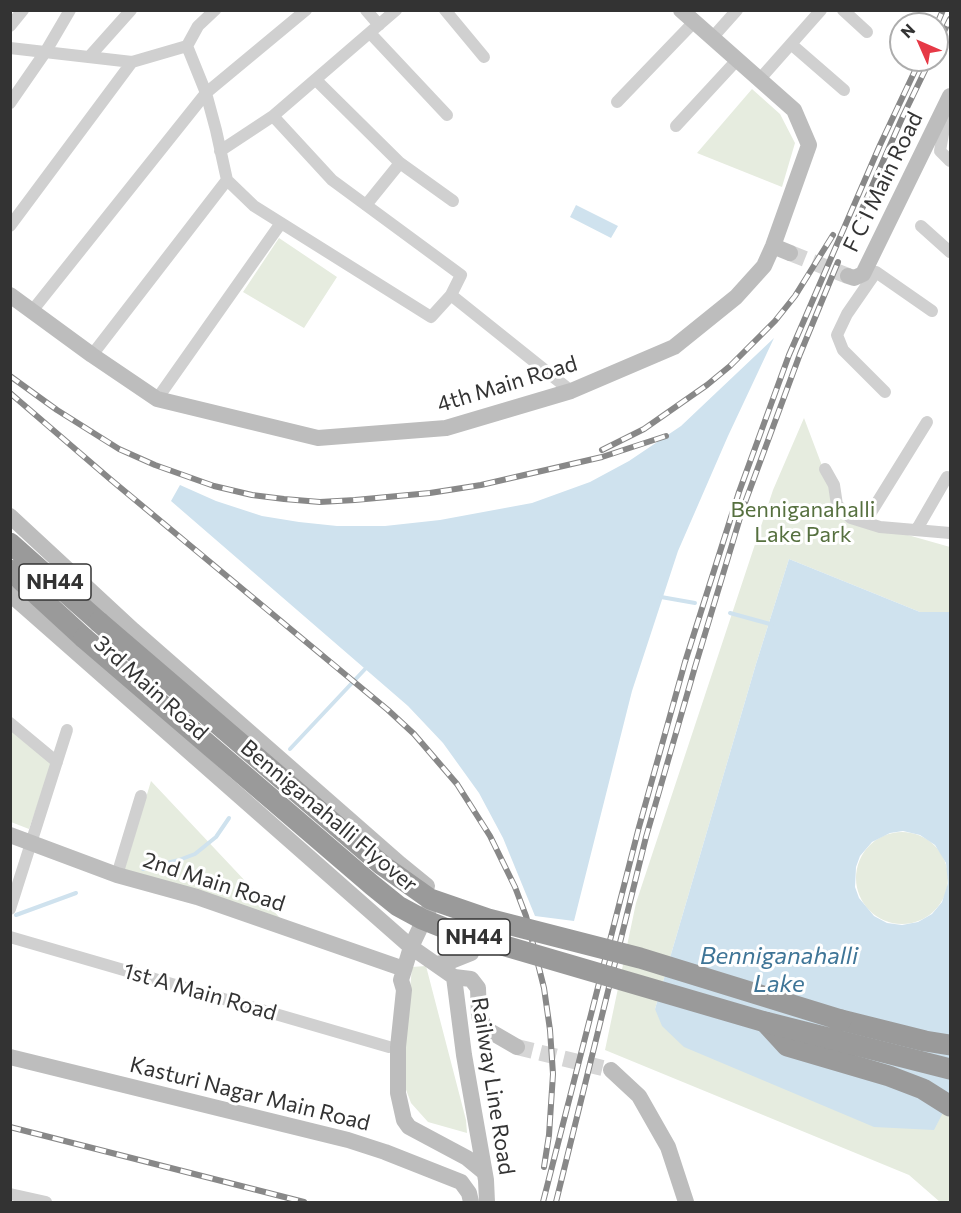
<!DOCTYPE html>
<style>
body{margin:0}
#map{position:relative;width:961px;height:1213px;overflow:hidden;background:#fff;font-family:Commissioner,sans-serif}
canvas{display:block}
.frame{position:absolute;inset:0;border:12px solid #333;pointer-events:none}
.north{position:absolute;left:889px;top:12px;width:60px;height:60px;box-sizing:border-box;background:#fff;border:2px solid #adadad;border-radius:50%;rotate:315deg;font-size:16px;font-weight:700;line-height:24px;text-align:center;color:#333}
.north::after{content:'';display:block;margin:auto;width:21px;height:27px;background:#e63946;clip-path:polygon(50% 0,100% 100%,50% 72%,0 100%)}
</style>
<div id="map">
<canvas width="961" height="1213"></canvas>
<div class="frame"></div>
<div class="north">N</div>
</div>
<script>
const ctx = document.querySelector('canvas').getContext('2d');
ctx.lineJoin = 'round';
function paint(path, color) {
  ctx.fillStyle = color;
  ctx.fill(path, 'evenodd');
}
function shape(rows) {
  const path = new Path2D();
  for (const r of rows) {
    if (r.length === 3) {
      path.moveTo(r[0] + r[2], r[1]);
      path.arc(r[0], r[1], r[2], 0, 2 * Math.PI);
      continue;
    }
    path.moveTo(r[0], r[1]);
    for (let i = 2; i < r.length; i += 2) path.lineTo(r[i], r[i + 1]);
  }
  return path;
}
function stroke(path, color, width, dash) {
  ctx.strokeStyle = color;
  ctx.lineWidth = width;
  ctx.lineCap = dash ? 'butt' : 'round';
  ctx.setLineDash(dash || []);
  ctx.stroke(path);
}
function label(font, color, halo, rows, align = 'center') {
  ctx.font = font + ' Commissioner,sans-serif';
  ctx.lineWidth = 6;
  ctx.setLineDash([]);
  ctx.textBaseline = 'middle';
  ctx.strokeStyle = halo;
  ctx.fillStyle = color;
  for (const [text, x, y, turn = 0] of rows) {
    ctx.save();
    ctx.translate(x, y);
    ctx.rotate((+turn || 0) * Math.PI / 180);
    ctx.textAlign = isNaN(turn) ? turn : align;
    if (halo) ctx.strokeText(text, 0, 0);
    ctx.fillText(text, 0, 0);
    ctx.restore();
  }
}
paint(shape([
 [752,89,780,114,795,143,782,187,697,153],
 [279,238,337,277,304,328,243,292],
 [804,418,841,516,950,547,950,612,920,612,789,559,756,664,655,1009,950,1099,950,1202,940,1202,909,1175,605,1050,636,903,773,490],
 [10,730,52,763,29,829,11,822],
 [151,781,281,919,124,871],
 [902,878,46],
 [426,966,466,1120,467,1133,428,1122,411,1103,402,1079,412,967]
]), '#e6ecdf');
paint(shape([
 [576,205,618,226,611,238,570,217],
 [774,338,728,436,678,551,632,691,574,921,535,916,503,838,479,793,443,743,408,706,171,501,180,485,216,501,262,516,299,522,337,526,385,526,440,520,532,503,590,482,629,461,681,426],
 [789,559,920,612,950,612,950,1099,934,1130,874,1127,684,1047,662,1026,655,1009,756,664],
 [903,831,920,835,935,845,946,863,948,883,942,902,932,914,918,922,902,925,887,923,874,916,859,898,855,887,856,867,860,856,872,842,890,833]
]), '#cfe2ee');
stroke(shape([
 [661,597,695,603],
 [730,613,770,624,772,626],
 [290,749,367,667],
 [143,869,179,860,195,854,216,837,229,818],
 [16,915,76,893]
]), '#cfe2ee', 4);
stroke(shape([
 [790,253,848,276],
 [517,1047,611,1070]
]), '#d6d6d6', 16, [16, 8]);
stroke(shape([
 [366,10,379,25],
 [445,10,484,57],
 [843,10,867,32],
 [10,26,23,10],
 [370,33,447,115],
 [712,38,737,10],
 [791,44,844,90],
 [187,46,198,26,215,10],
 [10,48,132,62,187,46,206,93,216,130,227,180,254,206,431,317,451,295,571,391],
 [89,57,131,10],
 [316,80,400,163,453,201],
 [759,80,821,10],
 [617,102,694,22],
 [10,103,46,51,70,10],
 [947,111,940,151,950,161],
 [273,116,332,180,461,275,451,295],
 [676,126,737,60],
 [220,151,273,116,396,10],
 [366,205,400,163],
 [10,226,132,62],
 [921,226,950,252],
 [32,311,206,93,306,10],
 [92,355,227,180],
 [885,392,843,350,837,335,847,314,876,272,932,311],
 [157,399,281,223],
 [825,469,834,485,837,505,851,518,880,527,950,533],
 [865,522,927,422],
 [917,529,947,477],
 [10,723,57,762],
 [117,875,141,796],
 [10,909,67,730],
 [10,937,389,1047],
 [10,1194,46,1202]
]), '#d0d0d0', 12);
stroke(shape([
 [773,246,790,253],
 [848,276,854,278,863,274,950,96],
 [10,295,92,355,157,399,318,438,446,428,571,391,674,347,736,297,764,266,773,246,809,145,794,110,681,10],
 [10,516,133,630,400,864,427,886],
 [10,594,411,947,454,977,471,979,478,988,479,1016,486,1029,517,1047],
 [10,835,117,875,197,897,404,969],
 [429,909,411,947,401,980,404,990,398,1047,398,1093,404,1120,409,1127,467,1158,484,1172],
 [436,964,451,961,471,953,476,926],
 [454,977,464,1055,486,1180,487,1202],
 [10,1057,348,1140,385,1152,461,1182,469,1193,471,1202],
 [611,1070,639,1096,668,1147,686,1202]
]), '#bdbdbd', 16);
stroke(shape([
 [10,543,99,622],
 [10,570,84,638],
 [841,1020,925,1041,950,1045],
 [765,1022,787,1046,889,1076,923,1089,950,1106]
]), '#9a9a9a', 21);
const rail = shape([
 [937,24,943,10],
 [937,46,950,19],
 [858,218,903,116,930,60],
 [10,376,57,410,119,449,155,465,214,486,252,495,284,499,320,502,355,500,430,493,481,485,602,457,666,436],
 [10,393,110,479,388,710,414,734,457,784,490,836,515,887,526,916,544,988,550,1030,553,1074,549,1135,544,1167],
 [602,450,644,429,707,385,730,366,775,321,795,296,833,235],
 [10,1127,304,1202],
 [543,1202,639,827,685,662,739,492,789,355,880,145,920,60],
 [556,1202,646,837,695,667,743,508,800,354,838,262]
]);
stroke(rail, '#888', 6);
stroke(rail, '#fff', 4, [11]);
stroke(shape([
 [99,622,382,865,430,899,488,919,640,958,841,1020],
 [84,638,372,885,398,906,422,919,447,929,765,1022,950,1069]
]), '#9a9a9a', 21);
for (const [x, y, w] of [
 [55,582,72],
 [474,937,72]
]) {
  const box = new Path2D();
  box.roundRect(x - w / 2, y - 18, w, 36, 4.5);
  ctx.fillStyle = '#fff';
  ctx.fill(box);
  stroke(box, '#333', 1.5);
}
label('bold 21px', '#333', null, [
 ["NH44",55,582],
 ["NH44",474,937]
]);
label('22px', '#333', '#fff', [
 ["F C I Main Road",883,182,-64],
 ["4th Main Road",507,384,-17],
 ["3rd Main Road",151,688,42],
 ["Benniganahalli Flyover",329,816,40],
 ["2nd Main Road",214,882,18],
 ["1st A Main Road",200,992,16],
 ["Railway Line Road",493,1086,81],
 ["Kasturi Nagar Main Road",250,1094,14]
]);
label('22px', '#56703f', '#fff', [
 ["Benniganahalli",803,510],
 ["Lake Park",803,535]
]);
label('italic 24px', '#3f7597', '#fff', [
 ["Benniganahalli",779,956],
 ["Lake",779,984]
]);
</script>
